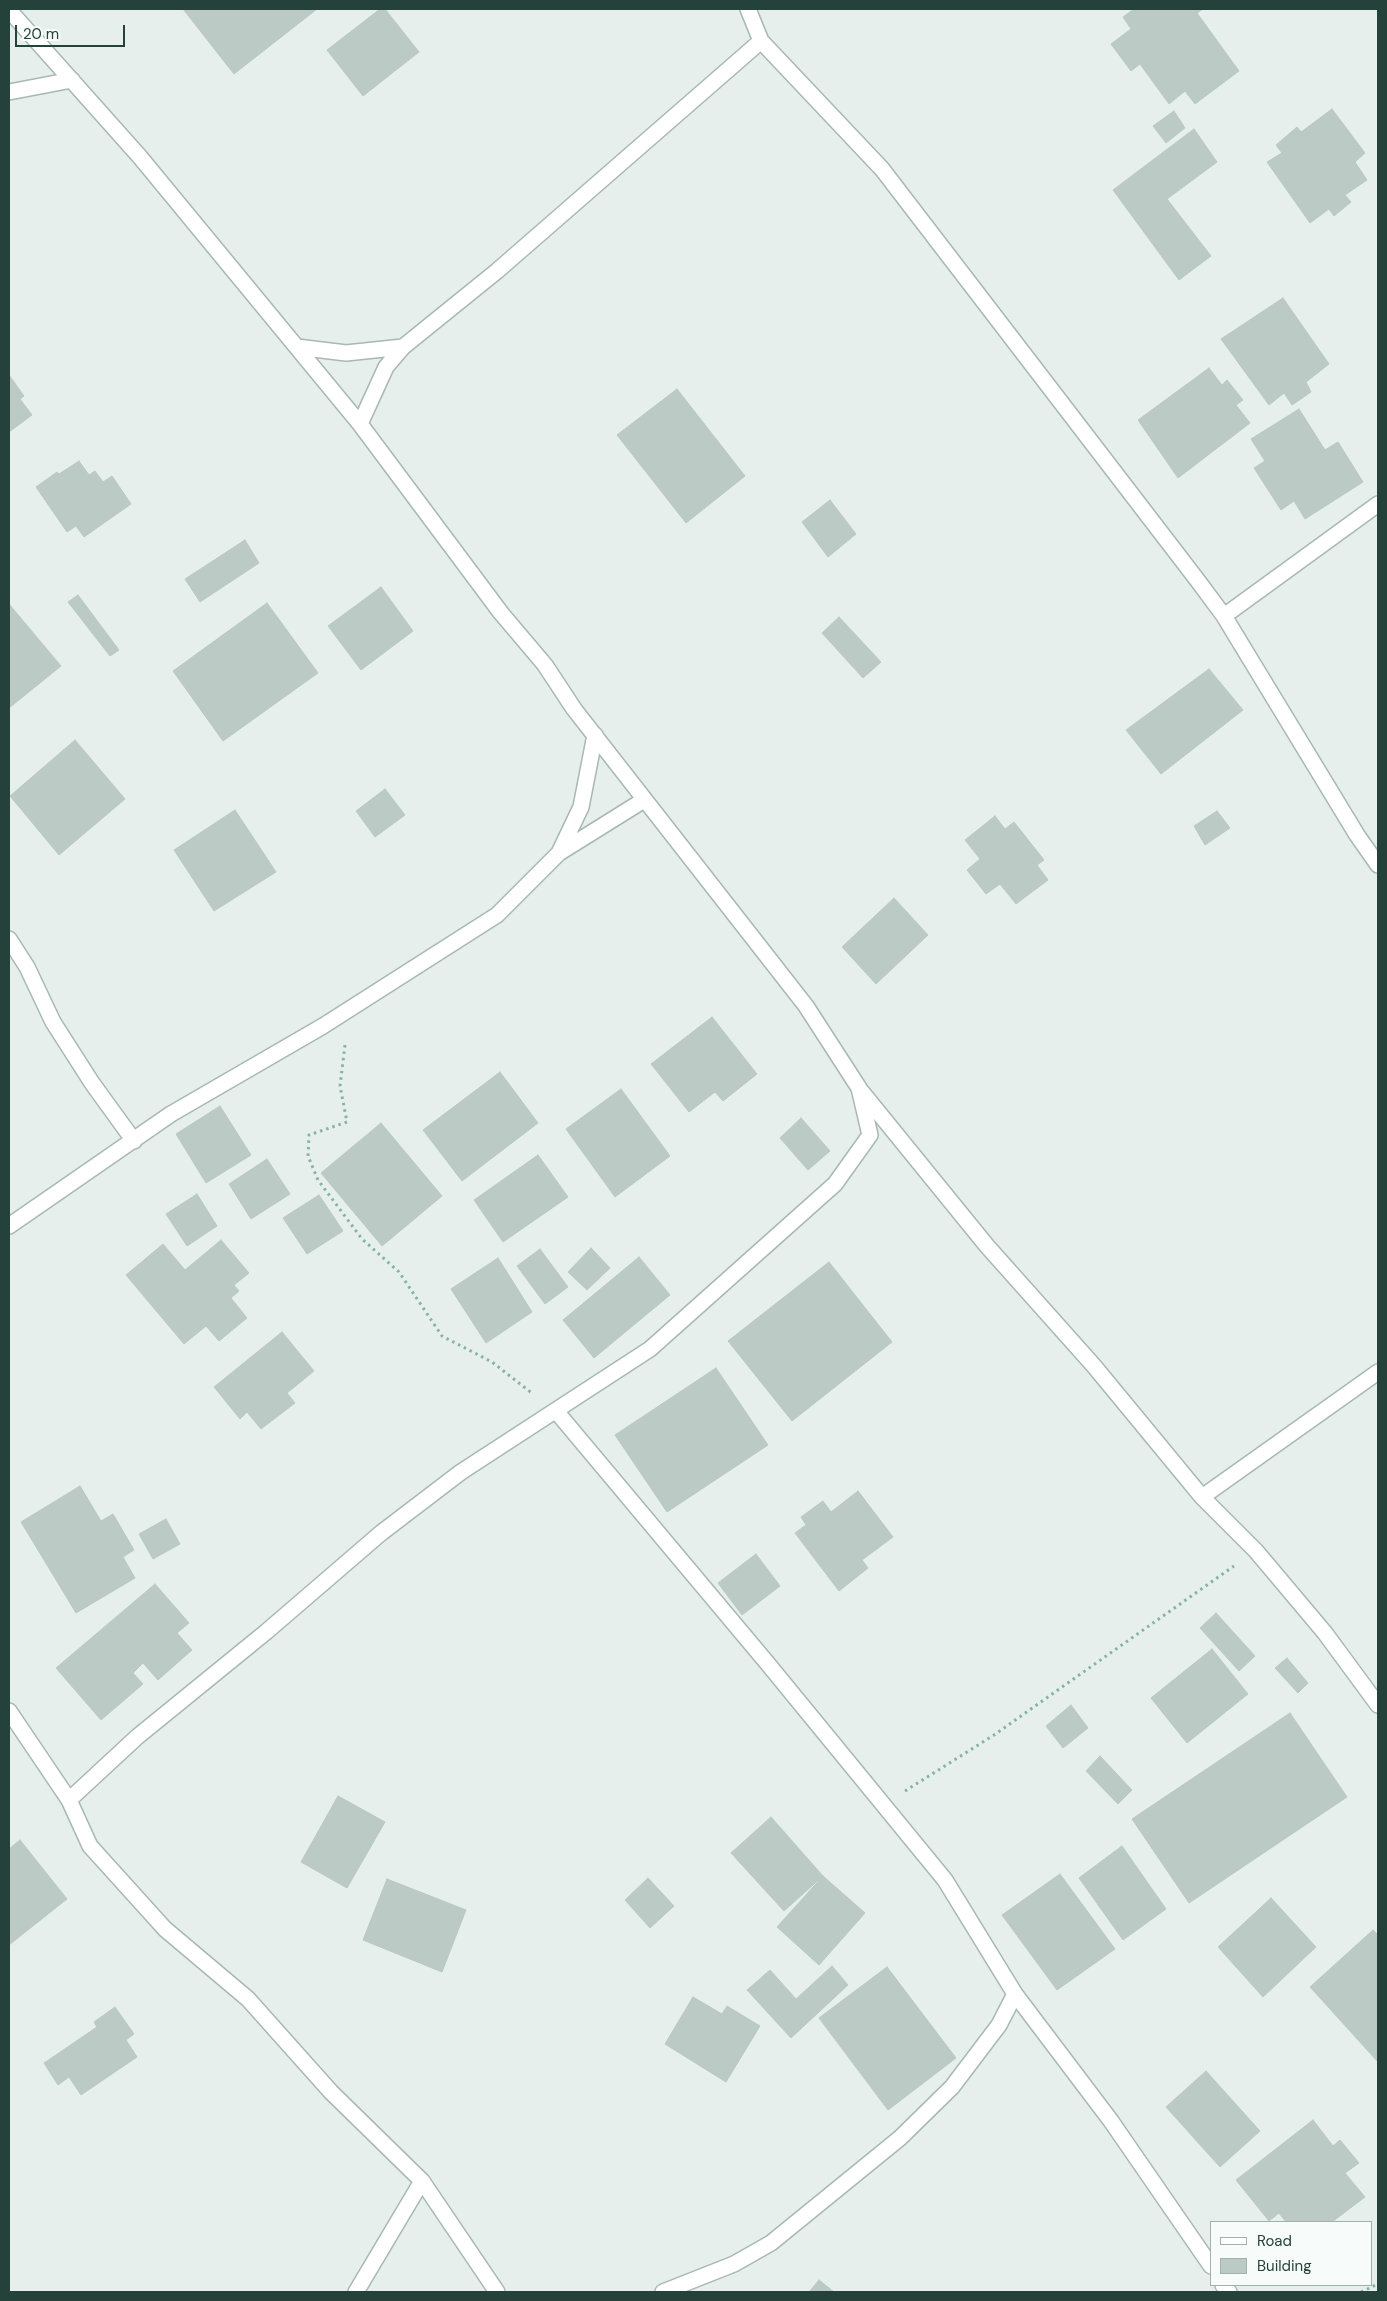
<!DOCTYPE html>
<style>
body{margin:0}
#map{position:relative;width:1387px;height:2301px;overflow:hidden;background:#e6efeb;font-family:"DM Sans",sans-serif}
canvas{display:block}
.frame{position:absolute;inset:0;border:10px solid #24423a;pointer-events:none}
.legend{position:absolute;left:1210px;top:2221px;width:162px;height:65px;box-sizing:border-box;background:#f7fbf9;border:1px solid #a3b1ad;margin:0;padding:6px 9px;list-style:none;font-size:15px;color:#24423a}
.legend li{display:flex;align-items:center;gap:10px;height:25px}
.legend b{width:25px;border:1px solid #a3b1ad}
.scale{position:absolute;left:15px;top:25px;width:110px;height:22px;box-sizing:border-box;border:2px solid #24423a;border-top:0;padding-left:6px;font-size:15px;line-height:18px;white-space:nowrap;color:#24423a;-webkit-text-stroke:4px #f7fbf9;paint-order:stroke}
</style>
<div id="map">
<canvas width="1387" height="2301"></canvas>
<div class="frame"></div>
<ul class="legend">
<li><b style="height:6px;background:#fff"></b>Road</li>
<li><b style="height:14px;background:#bbcac4"></b>Building</li>
</ul>
<div class="scale">20 m</div>
</div>
<script>
const ctx = document.querySelector('canvas').getContext('2d');
ctx.lineJoin = 'round';
function paint(path, color) {
  ctx.fillStyle = color;
  ctx.fill(path, 'evenodd');
}
function shape(rows) {
  const path = new Path2D();
  for (const r of rows) {
    path.moveTo(r[0], r[1]);
    for (let i = 2; i < r.length; i += 2) path.lineTo(r[i], r[i + 1]);
  }
  return path;
}
function stroke(path, color, width, dash) {
  ctx.strokeStyle = color;
  ctx.lineWidth = width;
  ctx.lineCap = dash ? 'butt' : 'round';
  ctx.setLineDash(dash || []);
  ctx.stroke(path);
}
const building = shape([
 [183,9,317,9,234,74,183,9],
 [380,9,385,9,419,52,363,96,327,50,380,9],
 [1134,9,1203,9,1197,13,1239,71,1195,104,1185,91,1169,104,1140,64,1131,71,1111,44,1131,29,1123,17,1134,9],
 [1332,109,1365,153,1355,162,1367,180,1345,195,1351,202,1334,216,1329,209,1310,223,1267,162,1282,153,1276,145,1297,127,1301,132,1332,109],
 [1174,111,1185,128,1166,143,1153,126,1174,111],
 [1194,129,1217,162,1167,199,1211,256,1179,280,1113,190,1194,129],
 [1283,298,1329,364,1306,382,1311,392,1292,405,1284,393,1269,405,1221,339,1283,298],
 [1209,368,1222,385,1227,380,1243,400,1236,405,1250,423,1178,478,1138,420,1209,368],
 [9,375,24,396,20,399,32,415,9,432,9,375],
 [677,389,745,476,686,523,617,435,677,389],
 [1299,409,1325,450,1338,442,1363,482,1305,519,1294,501,1281,510,1254,468,1265,461,1251,439,1299,409],
 [79,461,89,475,95,471,103,482,112,476,131,504,84,537,76,526,67,532,36,487,57,472,59,474,79,461],
 [830,500,856,534,828,557,802,522,830,500],
 [245,540,259,563,200,602,185,579,245,540],
 [381,587,413,631,361,670,328,626,381,587],
 [78,595,119,650,110,656,68,602,78,595],
 [267,603,318,673,223,741,173,671,267,603],
 [9,604,61,666,9,708,9,604],
 [839,617,881,662,863,678,822,633,839,617],
 [1209,669,1243,710,1161,774,1126,730,1209,669],
 [75,740,125,799,59,855,10,796,75,740],
 [385,789,405,815,375,837,356,811,385,789],
 [235,810,276,872,214,911,174,850,235,810],
 [1217,811,1230,828,1205,845,1194,826,1217,811],
 [995,816,1005,829,1014,822,1044,860,1037,865,1048,880,1016,904,1000,884,986,894,967,870,980,859,965,840,995,816],
 [894,898,928,935,876,984,842,947,894,898],
 [712,1017,757,1074,723,1101,715,1092,689,1112,651,1064,712,1017],
 [500,1072,538,1123,462,1181,423,1130,500,1072],
 [621,1089,670,1156,615,1197,566,1129,621,1089],
 [220,1106,251,1155,206,1183,176,1134,220,1106],
 [801,1118,830,1151,808,1170,780,1138,801,1118],
 [381,1123,442,1196,382,1246,321,1173,381,1123],
 [538,1155,568,1197,503,1242,474,1200,538,1155],
 [267,1159,290,1194,251,1219,229,1184,267,1159],
 [197,1194,217,1226,187,1246,166,1214,197,1194],
 [319,1195,343,1231,307,1254,283,1218,319,1195],
 [221,1240,249,1273,234,1285,239,1291,231,1298,247,1318,219,1341,206,1326,184,1344,126,1275,163,1244,185,1270,221,1240],
 [591,1248,610,1268,587,1290,568,1272,591,1248],
 [540,1249,568,1287,545,1304,517,1266,540,1249],
 [639,1257,670,1295,594,1358,563,1320,639,1257],
 [498,1258,532,1312,486,1343,451,1289,498,1258],
 [829,1262,892,1342,792,1421,728,1341,829,1262],
 [282,1332,314,1371,287,1393,295,1403,261,1429,247,1412,240,1419,214,1387,282,1332],
 [716,1368,768,1445,667,1512,615,1435,716,1368],
 [80,1486,101,1521,113,1514,134,1550,123,1557,135,1578,76,1613,21,1522,80,1486],
 [858,1491,893,1537,862,1560,868,1568,839,1591,795,1533,806,1525,801,1517,823,1501,831,1512,858,1491],
 [166,1519,180,1544,153,1559,139,1534,166,1519],
 [756,1554,780,1586,742,1615,718,1583,756,1554],
 [155,1584,189,1623,177,1633,192,1650,158,1680,143,1663,133,1673,143,1684,101,1720,56,1668,155,1584],
 [1216,1613,1255,1656,1239,1671,1200,1628,1216,1613],
 [1212,1649,1248,1694,1187,1743,1151,1698,1212,1649],
 [1287,1658,1308,1683,1298,1693,1275,1668,1287,1658],
 [1071,1705,1088,1728,1063,1748,1046,1726,1071,1705],
 [1290,1713,1347,1797,1189,1903,1132,1819,1290,1713],
 [1100,1756,1132,1790,1118,1804,1086,1771,1100,1756],
 [338,1796,385,1822,347,1888,301,1862,338,1796],
 [771,1817,823,1876,784,1911,731,1853,771,1817],
 [20,1840,67,1899,9,1945,9,1849,20,1840],
 [1122,1846,1166,1909,1123,1940,1079,1878,1122,1846],
 [1060,1874,1115,1949,1057,1990,1002,1915,1060,1874],
 [823,1876,865,1913,819,1965,777,1927,823,1876],
 [648,1878,674,1906,650,1928,625,1900,648,1878],
 [387,1879,466,1910,442,1972,363,1940,387,1879],
 [1271,1898,1316,1947,1263,1997,1218,1947,1271,1898],
 [1373,1930,1378,1935,1378,2062,1310,1987,1373,1930],
 [832,1966,848,1985,791,2038,747,1990,770,1970,796,1999,832,1966],
 [887,1967,956,2058,888,2110,819,2018,887,1967],
 [693,1997,722,2014,727,2006,760,2026,726,2082,665,2044,693,1997],
 [115,2007,134,2034,126,2040,137,2057,81,2095,69,2077,58,2085,44,2063,97,2027,94,2022,115,2007],
 [1206,2071,1260,2131,1220,2167,1166,2107,1206,2071],
 [1313,2120,1333,2146,1340,2140,1359,2163,1345,2173,1365,2197,1332,2222,1286,2222,1279,2213,1269,2221,1236,2180,1313,2120],
 [819,2280,834,2292,809,2292,819,2280]
]);
paint(building, '#bbcac4');
stroke(building, '#b8c9c2', 1);
const minor = shape([
 [748,9,761,41,882,169,1198,581,1224,616,1357,835,1378,865],
 [9,10,140,157,360,424,501,613,545,665,574,709,806,1006,859,1088,870,1135,835,1184,650,1349,461,1472,381,1533,266,1632,137,1737,69,1800],
 [9,92,72,80],
 [297,347,346,353,403,347],
 [360,424,386,367,403,347,497,271,761,41],
 [1224,616,1378,504],
 [559,853,581,807,595,735],
 [9,939,27,967,53,1022,92,1083,134,1141],
 [861,1091,987,1246,1094,1366,1202,1497,1256,1551,1325,1633,1378,1705],
 [9,1226,171,1114,323,1026,497,915,559,853,644,800],
 [556,1411,768,1664,945,1880,1015,1994,1111,2121,1211,2266],
 [1202,1497,1378,1372],
 [9,1711,69,1800,90,1846,165,1929,248,1999,331,2092,422,2181,497,2292],
 [1223,2285,1229,2292],
 [356,2292,422,2181],
 [663,2292,734,2264,771,2243,900,2138,952,2087,999,2025,1015,1994]
]);
stroke(minor, '#a8b8b2', 18);
stroke(shape([
 [345,1045,340,1086,347,1122,309,1135,308,1156,318,1180,362,1239,399,1272,442,1336,492,1362,533,1394],
 [905,1791,994,1735,1234,1566],
 [1361,2292,1378,2284]
]), '#86b3a5', 3, [2.5, 4]);
stroke(minor, '#fff', 15);
</script>
